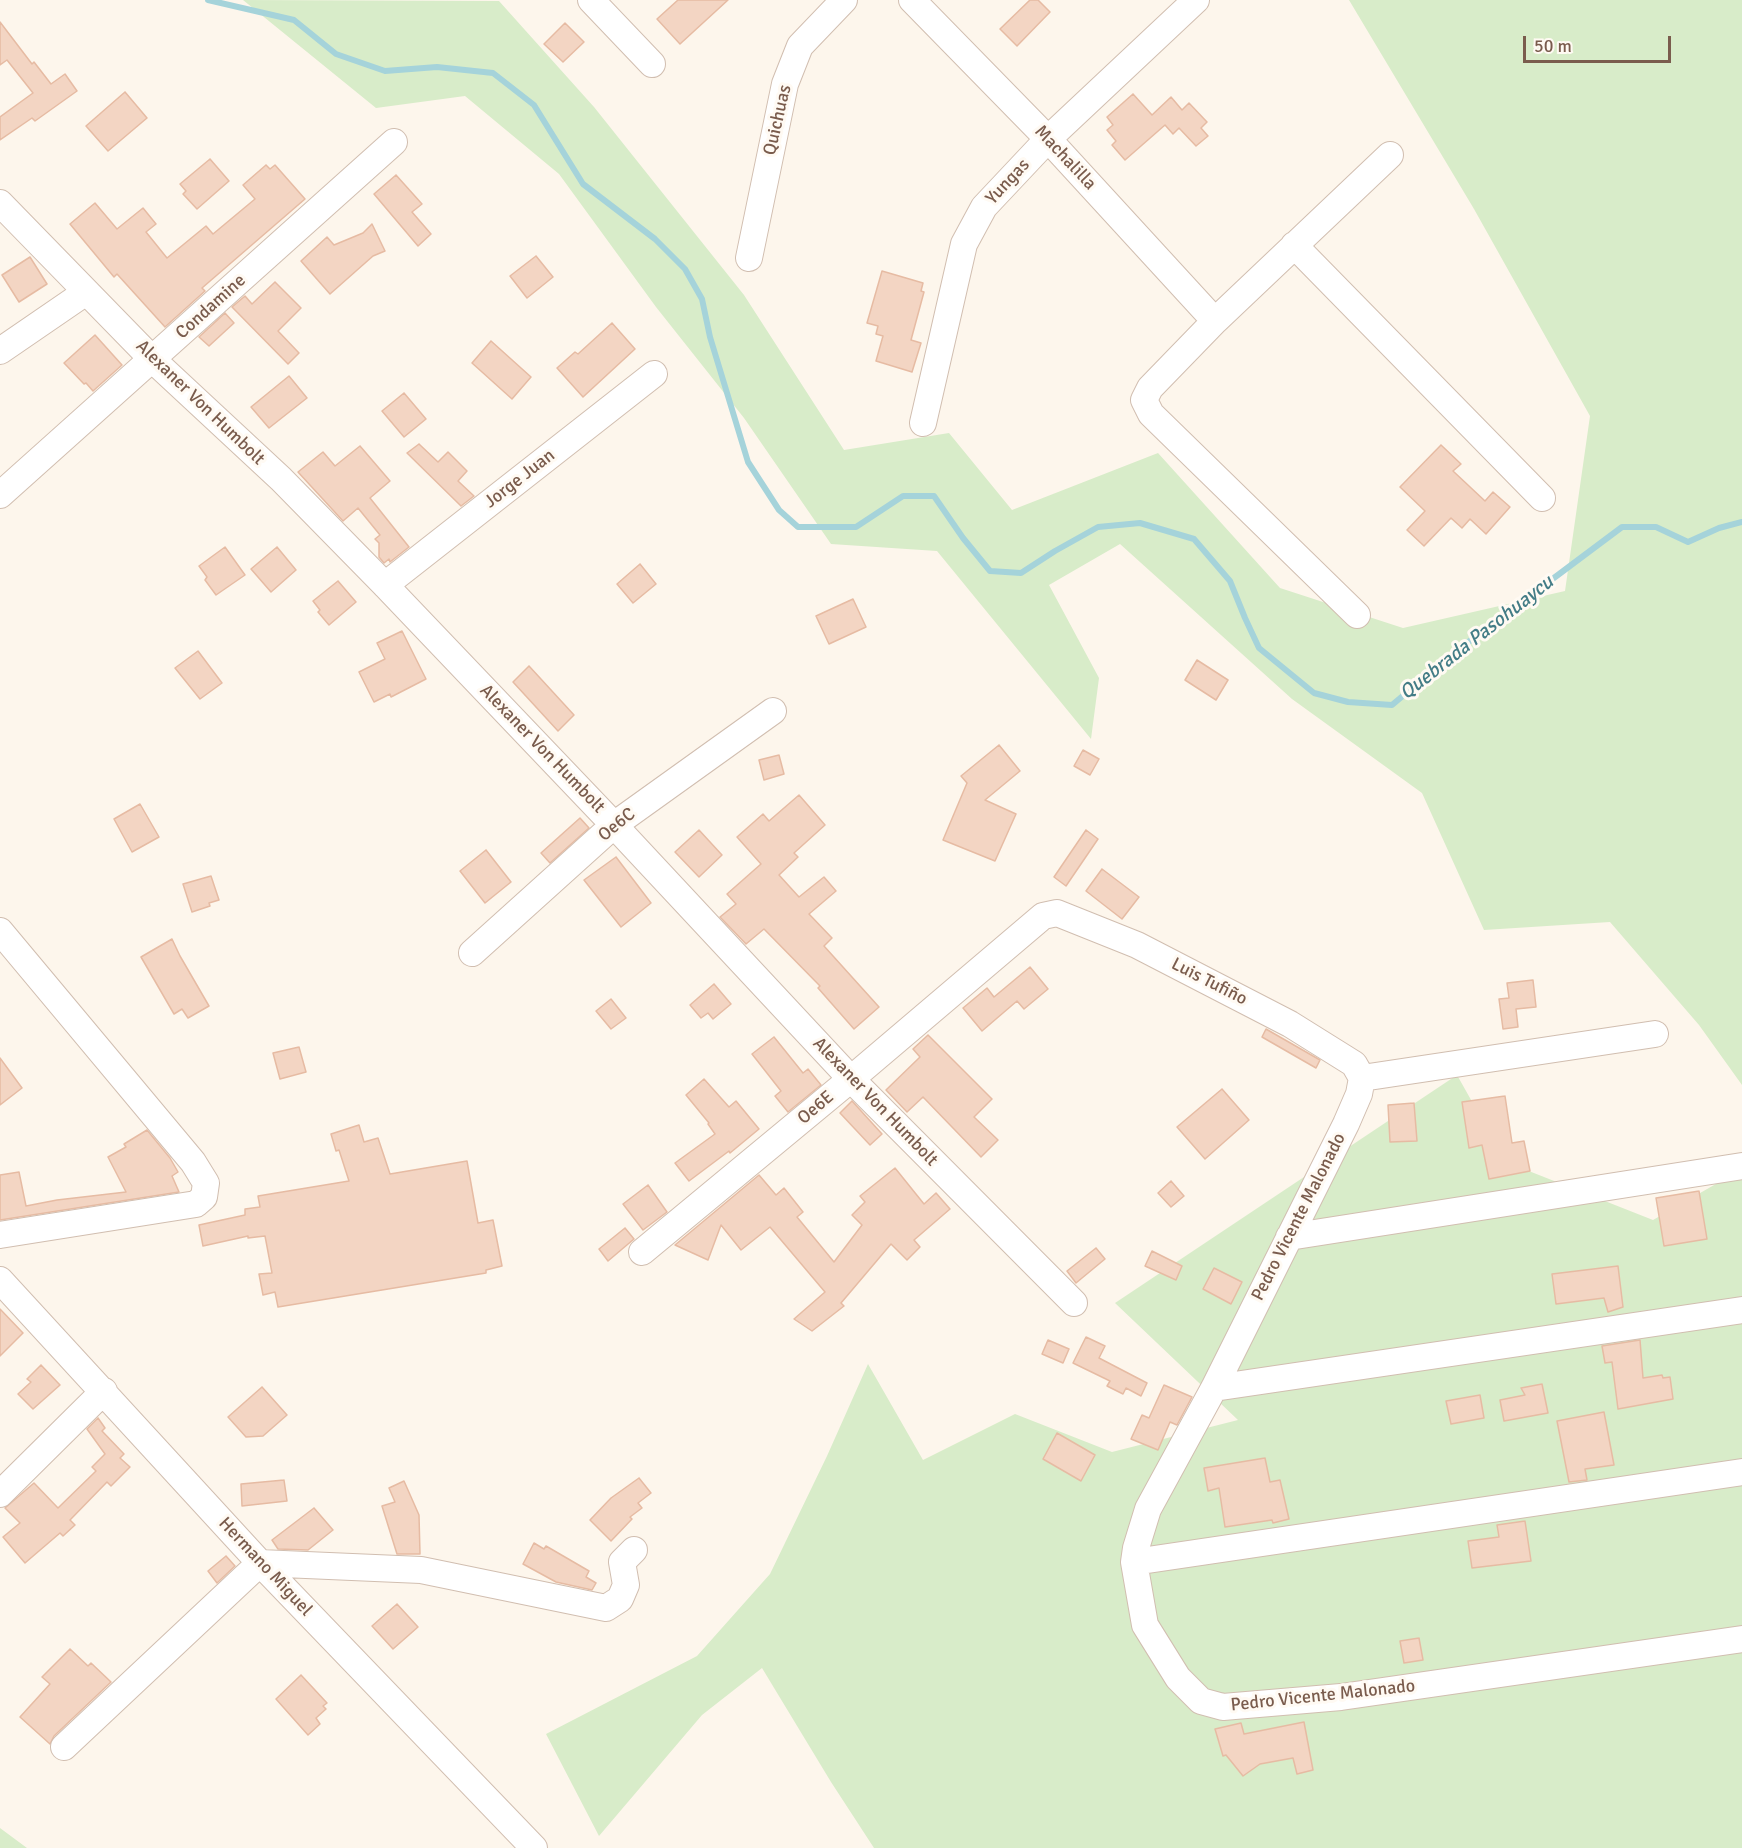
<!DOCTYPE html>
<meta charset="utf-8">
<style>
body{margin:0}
#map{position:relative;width:1742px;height:1848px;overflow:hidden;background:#fdf6ec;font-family:Signika,sans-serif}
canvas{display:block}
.scale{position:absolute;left:1523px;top:36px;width:148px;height:27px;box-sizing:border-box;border:3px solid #7a5c4d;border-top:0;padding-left:8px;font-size:18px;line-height:21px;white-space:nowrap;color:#7a5c4d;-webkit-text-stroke:4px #fffaf3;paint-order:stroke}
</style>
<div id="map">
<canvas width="1742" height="1848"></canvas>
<div class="scale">50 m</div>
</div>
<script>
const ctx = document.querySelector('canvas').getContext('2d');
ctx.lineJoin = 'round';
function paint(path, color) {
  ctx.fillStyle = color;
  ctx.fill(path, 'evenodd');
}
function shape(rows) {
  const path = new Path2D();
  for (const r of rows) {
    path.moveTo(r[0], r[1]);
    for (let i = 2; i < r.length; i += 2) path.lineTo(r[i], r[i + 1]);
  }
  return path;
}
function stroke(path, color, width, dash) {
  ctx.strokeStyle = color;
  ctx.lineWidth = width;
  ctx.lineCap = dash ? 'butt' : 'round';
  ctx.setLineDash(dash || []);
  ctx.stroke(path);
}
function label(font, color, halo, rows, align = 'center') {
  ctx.font = font + ' Signika,sans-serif';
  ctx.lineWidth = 6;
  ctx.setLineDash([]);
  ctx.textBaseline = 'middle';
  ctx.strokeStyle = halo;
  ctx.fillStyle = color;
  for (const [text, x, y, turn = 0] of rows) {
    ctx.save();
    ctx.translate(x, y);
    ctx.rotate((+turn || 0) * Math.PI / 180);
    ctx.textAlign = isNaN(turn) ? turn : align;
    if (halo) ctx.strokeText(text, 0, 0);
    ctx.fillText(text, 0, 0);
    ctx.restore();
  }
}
paint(shape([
 [243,0,499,1,594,107,744,295,844,450,949,433,1012,510,1158,453,1280,588,1403,628,1565,591,1590,416,1474,209,1349,0,1742,0,1742,1085,1699,1025,1610,922,1484,930,1422,793,1292,699,1120,544,1049,585,1099,678,1091,739,937,551,831,544,744,418,656,307,559,174,465,96,376,108],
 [1457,1075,1506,1162,1653,1220,1742,1169,1742,1848,874,1848,831,1782,762,1668,702,1715,599,1836,546,1734,697,1656,770,1574,827,1456,868,1364,923,1460,1015,1414,1112,1452,1238,1420,1115,1303],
 [0,1828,27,1848,0,1848]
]), '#d8ecc9');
stroke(shape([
 [208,0,294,20,336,54,385,71,437,67,493,73,534,105,583,184,655,239,685,269,702,299,710,337,748,462,779,510,798,527,856,527,903,496,934,496,963,538,990,571,1021,573,1055,551,1098,527,1140,523,1194,539,1230,581,1245,618,1259,648,1314,693,1348,702,1392,705,1455,652,1622,527,1656,527,1688,542,1719,528,1742,522]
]), '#a5d3da', 6);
const building = shape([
 [678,0,728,0,680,44,657,19,678,0],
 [1030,0,1038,0,1050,12,1017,46,1000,29,1030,0],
 [0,22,32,64,34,62,51,84,65,74,77,91,35,121,32,118,0,140,0,117,33,93,7,60,0,65,0,22],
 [565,23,584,42,563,62,544,44,565,23],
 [125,92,147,118,108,151,86,126,125,92],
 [1133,94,1152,115,1171,97,1182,110,1189,103,1207,122,1201,128,1208,136,1196,146,1179,128,1173,134,1165,125,1125,160,1112,145,1116,141,1107,130,1113,125,1107,117,1133,94],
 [210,159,229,181,197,209,183,194,186,191,180,184,210,159],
 [266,165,270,169,275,165,305,199,202,288,205,291,165,327,117,274,114,277,70,224,95,203,117,229,143,208,156,224,146,232,167,258,206,226,213,234,255,199,243,185,266,165],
 [396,175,422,204,412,212,431,234,418,246,374,194,396,175],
 [372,224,385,251,373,256,330,294,301,261,327,237,334,245,363,233,372,224],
 [536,256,553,277,527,298,510,276,536,256],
 [30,257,47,284,19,302,2,275,30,257],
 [882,271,923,283,921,291,924,292,911,340,921,343,912,372,876,361,883,336,876,334,878,326,867,323,882,271],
 [275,282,301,308,278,331,299,353,288,364,232,307,245,296,252,304,275,282],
 [225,313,234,323,209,346,199,337,225,313],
 [612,323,635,349,583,397,557,368,575,352,578,354,612,323],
 [95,335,122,365,93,391,86,383,84,384,64,363,95,335],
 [491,341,531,377,512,399,472,363,491,341],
 [289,376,307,398,269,428,251,407,289,376],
 [404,393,426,419,404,437,382,411,404,393],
 [419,444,438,462,448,452,467,471,458,481,474,496,461,506,407,453,419,444],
 [1441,445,1461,464,1453,471,1485,501,1493,492,1510,507,1486,534,1470,519,1462,528,1451,518,1424,546,1407,530,1425,511,1400,487,1441,445],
 [360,446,390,481,370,498,409,547,390,562,389,559,384,563,379,557,379,543,375,539,380,535,358,508,343,521,298,472,323,452,335,466,360,446],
 [225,547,245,575,216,595,205,580,207,577,199,566,225,547],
 [277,547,296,570,271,592,251,569,277,547],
 [640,564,656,584,633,603,617,584,640,564],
 [338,581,356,602,329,625,318,612,320,610,313,601,338,581],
 [853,599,866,627,829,644,816,616,853,599],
 [402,631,426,679,391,697,390,694,374,702,359,672,385,659,377,643,402,631],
 [198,651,222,683,200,699,175,668,198,651],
 [1197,660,1228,680,1216,700,1185,680,1197,660],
 [529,666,574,715,558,731,513,682,529,666],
 [999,745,1020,771,985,800,1016,814,995,861,943,840,967,783,961,776,999,745],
 [1083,750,1099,759,1090,775,1074,766,1083,750],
 [779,755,784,774,764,780,759,760,779,755],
 [799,795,825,825,794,853,798,857,779,875,799,897,824,877,836,891,809,914,832,938,824,946,879,1007,854,1029,818,988,820,986,764,929,746,944,720,917,736,904,727,894,761,864,737,837,763,814,769,821,799,795],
 [140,804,159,837,132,852,114,819,140,804],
 [580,818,589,828,550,863,541,853,580,818],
 [699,830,722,855,699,877,675,852,699,830],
 [1086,830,1098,839,1066,886,1054,877,1086,830],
 [486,850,511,882,485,903,460,871,486,850],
 [616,857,651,903,621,927,584,880,616,857],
 [1102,869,1139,897,1122,919,1086,891,1102,869],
 [211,876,219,900,209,903,210,906,192,912,183,884,211,876],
 [172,939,180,956,209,1006,188,1018,182,1009,174,1014,141,957,172,939],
 [1030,967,1048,989,1024,1009,1017,1001,982,1031,963,1008,987,988,994,997,1030,967],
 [1533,980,1536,1007,1516,1009,1518,1027,1503,1029,1499,999,1509,998,1507,983,1533,980],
 [714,984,731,1004,713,1019,708,1013,701,1018,690,1005,714,984],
 [611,999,626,1018,611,1029,596,1011,611,999],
 [1266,1029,1320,1060,1316,1068,1262,1037,1266,1029],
 [928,1035,992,1099,974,1117,998,1140,981,1157,923,1097,907,1112,886,1090,920,1057,913,1049,928,1035],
 [774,1037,803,1073,808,1069,821,1085,788,1112,775,1096,781,1091,752,1054,774,1037],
 [299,1047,306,1072,280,1079,273,1053,299,1047],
 [0,1058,22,1088,0,1105,0,1058],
 [704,1079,729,1107,736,1101,759,1129,730,1153,729,1151,689,1181,675,1163,715,1134,708,1124,709,1123,686,1095,704,1079],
 [1222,1089,1249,1120,1205,1159,1177,1127,1222,1089],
 [1505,1096,1512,1143,1524,1141,1530,1171,1489,1179,1482,1145,1469,1148,1462,1102,1505,1096],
 [852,1101,882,1134,870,1145,840,1113,852,1101],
 [1414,1103,1417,1141,1390,1142,1388,1105,1414,1103],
 [359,1125,364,1142,378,1138,390,1174,467,1161,478,1223,493,1220,502,1266,486,1270,486,1273,278,1307,275,1292,263,1295,259,1274,272,1273,265,1236,248,1238,248,1236,203,1246,199,1225,245,1215,245,1209,260,1207,258,1196,349,1181,339,1150,336,1151,331,1134,359,1125],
 [147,1130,170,1158,178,1172,172,1176,179,1192,0,1220,0,1175,19,1172,26,1206,57,1200,126,1192,108,1157,126,1147,124,1144,147,1130],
 [895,1168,924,1204,936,1193,950,1209,914,1240,920,1247,907,1260,891,1244,841,1303,844,1306,812,1331,794,1319,825,1292,770,1227,741,1250,721,1225,708,1260,675,1245,759,1175,776,1195,784,1188,803,1212,797,1217,834,1262,862,1225,852,1215,865,1202,860,1196,895,1168],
 [1171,1181,1184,1196,1171,1207,1158,1193,1171,1181],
 [648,1185,667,1212,643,1230,623,1204,648,1185],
 [1699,1191,1707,1239,1664,1246,1656,1198,1699,1191],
 [625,1228,634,1239,608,1261,599,1249,625,1228],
 [1096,1248,1105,1259,1076,1283,1067,1271,1096,1248],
 [1152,1251,1182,1266,1176,1280,1145,1266,1152,1251],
 [1618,1266,1623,1307,1608,1312,1604,1298,1556,1304,1552,1274,1618,1266],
 [1214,1268,1242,1282,1231,1304,1203,1289,1214,1268],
 [0,1309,23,1333,0,1356,0,1309],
 [1086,1337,1105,1346,1099,1358,1147,1383,1141,1396,1126,1388,1123,1394,1107,1386,1110,1381,1073,1363,1086,1337],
 [1048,1340,1069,1349,1063,1363,1042,1354,1048,1340],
 [1640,1340,1643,1378,1662,1375,1663,1378,1670,1377,1673,1399,1618,1409,1612,1362,1605,1363,1602,1346,1640,1340],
 [41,1365,60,1385,33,1409,18,1394,31,1382,27,1379,41,1365],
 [1542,1384,1548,1413,1504,1421,1500,1400,1525,1395,1521,1388,1542,1384],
 [1164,1385,1192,1397,1177,1425,1170,1422,1158,1450,1131,1439,1142,1415,1149,1418,1164,1385],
 [262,1387,287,1415,263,1436,246,1437,228,1417,262,1387],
 [1480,1395,1484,1418,1451,1424,1446,1401,1480,1395],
 [1604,1412,1614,1465,1585,1469,1587,1480,1569,1482,1557,1421,1604,1412],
 [98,1418,105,1428,102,1431,124,1454,120,1458,130,1467,111,1486,107,1482,70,1520,75,1525,63,1536,60,1533,25,1563,3,1537,20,1523,5,1508,34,1483,58,1508,96,1471,92,1467,105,1454,87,1429,98,1418],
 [1057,1433,1095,1455,1081,1481,1043,1459,1057,1433],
 [1265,1458,1270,1482,1280,1480,1289,1519,1273,1523,1272,1520,1225,1527,1219,1488,1208,1491,1204,1468,1265,1458],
 [639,1478,651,1493,638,1503,642,1508,630,1517,632,1519,611,1541,590,1520,611,1498,639,1478],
 [284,1480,287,1501,242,1506,241,1484,284,1480],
 [404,1481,419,1515,420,1554,397,1554,382,1506,395,1502,389,1488,404,1481],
 [314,1508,333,1530,308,1550,278,1549,272,1540,314,1508],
 [1525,1521,1531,1561,1472,1568,1468,1541,1499,1537,1497,1525,1525,1521],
 [534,1543,544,1549,546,1546,589,1571,586,1577,596,1583,592,1590,556,1582,523,1564,534,1543],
 [226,1556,235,1566,217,1583,208,1571,226,1556],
 [397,1604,418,1627,393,1649,372,1626,397,1604],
 [1419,1638,1423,1660,1404,1663,1400,1641,1419,1638],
 [70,1649,88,1666,91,1663,111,1682,54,1736,50,1744,20,1717,50,1684,42,1677,70,1649],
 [301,1675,327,1703,323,1706,326,1709,316,1718,320,1724,308,1735,276,1699,301,1675],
 [1304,1722,1313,1770,1297,1774,1293,1758,1260,1764,1243,1776,1226,1755,1223,1756,1215,1729,1241,1723,1244,1734,1304,1722]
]);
paint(building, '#f3d5c3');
stroke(building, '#e6bba3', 1.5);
const minor = shape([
 [591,0,652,64],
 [912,0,1048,139,1215,321],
 [0,203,153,360,281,479,385,585,614,825,851,1079,1074,1303],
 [1294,245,1542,498],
 [749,258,785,84,800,46,844,0],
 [0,351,86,292],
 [923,423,964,244,984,207,1048,139,1196,0],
 [0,495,394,142],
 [385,585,654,374],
 [1357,615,1151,414,1144,400,1150,388,1215,321,1390,155],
 [0,931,193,1162,206,1183,204,1197,196,1204,0,1235],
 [472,953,614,825,773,711],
 [1362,1078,1359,1094,1346,1124,1214,1388,1148,1509,1136,1548,1134,1562,1145,1625,1178,1678,1201,1701,1223,1707,1341,1697,1742,1639],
 [1362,1078,1655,1034],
 [1289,1237,1742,1166],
 [642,1252,851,1079,1043,916,1057,913,1137,945,1290,1024,1354,1064,1362,1078],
 [0,1280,260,1563,534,1848],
 [1214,1388,1742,1310],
 [0,1494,104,1391],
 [1134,1562,1742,1472],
 [64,1747,260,1563,421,1570,606,1608,620,1599,626,1585,622,1562,634,1550]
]);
stroke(minor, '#d1beb0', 28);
stroke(minor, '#fff', 26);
label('18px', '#7a5c4d', '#fffaf3', [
 ["Quichuas",778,120,-77],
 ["Machalilla",1065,158,47],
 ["Yungas",1008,182,-47],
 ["Condamine",211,307,-42],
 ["Alexaner Von Humbolt",200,403,44],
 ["Jorge Juan",520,479,-38],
 ["Alexaner Von Humbolt",542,749,46],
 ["Oe6C",617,825,-39],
 ["Luis Tufiño",1209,982,27],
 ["Alexaner Von Humbolt",875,1102,46],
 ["Oe6E",816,1108,-40],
 ["Pedro Vicente Malonado",1299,1217,-63],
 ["Hermano Miguel",265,1567,47],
 ["Pedro Vicente Malonado",1323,1696,-6]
]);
label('italic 20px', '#437c86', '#fffaf3', [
 ["Quebrada Pasohuaycu",1477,638,-38]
]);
</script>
